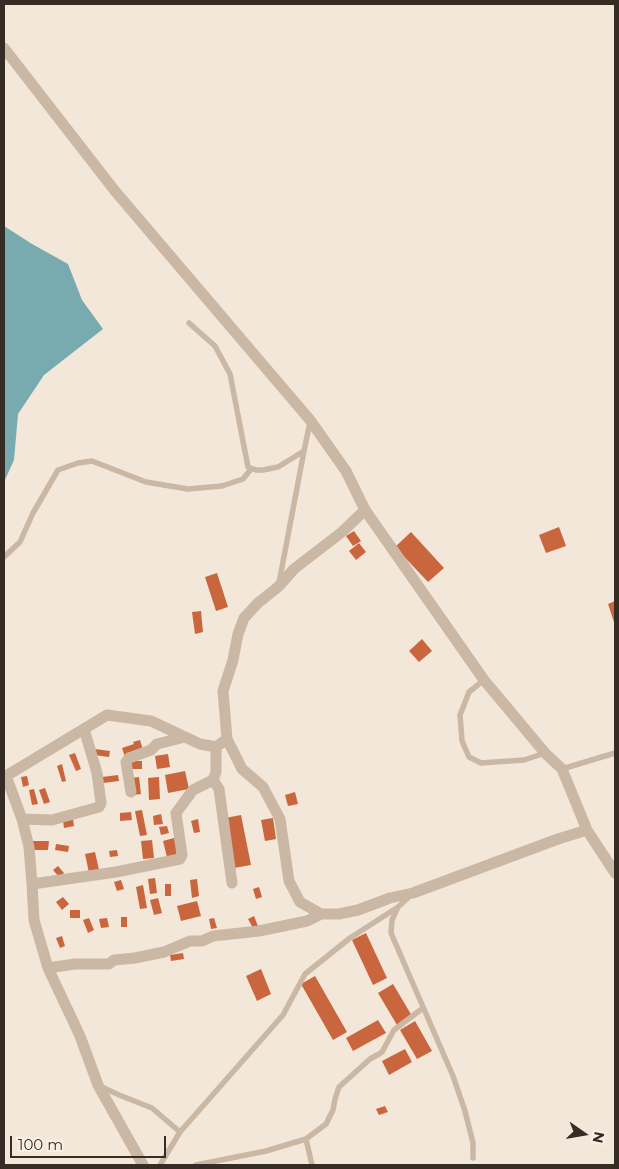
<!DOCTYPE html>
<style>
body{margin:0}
#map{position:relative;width:619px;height:1169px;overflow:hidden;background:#f2e7d8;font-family:Montserrat,sans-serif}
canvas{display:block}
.frame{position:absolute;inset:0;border:5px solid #352c26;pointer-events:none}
.north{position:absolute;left:559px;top:1109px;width:50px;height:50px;-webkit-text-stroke:4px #faf1e5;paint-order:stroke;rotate:103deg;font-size:14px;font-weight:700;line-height:20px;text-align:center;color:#352c26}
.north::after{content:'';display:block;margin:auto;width:18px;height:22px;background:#352c26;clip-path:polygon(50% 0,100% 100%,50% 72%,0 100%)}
.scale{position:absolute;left:10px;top:1136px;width:156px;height:22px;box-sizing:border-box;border:2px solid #352c26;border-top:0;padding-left:6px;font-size:15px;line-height:18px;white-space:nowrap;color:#352c26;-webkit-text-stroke:4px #faf1e5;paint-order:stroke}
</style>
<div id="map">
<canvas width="619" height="1169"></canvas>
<div class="frame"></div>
<div class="north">N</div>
<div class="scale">100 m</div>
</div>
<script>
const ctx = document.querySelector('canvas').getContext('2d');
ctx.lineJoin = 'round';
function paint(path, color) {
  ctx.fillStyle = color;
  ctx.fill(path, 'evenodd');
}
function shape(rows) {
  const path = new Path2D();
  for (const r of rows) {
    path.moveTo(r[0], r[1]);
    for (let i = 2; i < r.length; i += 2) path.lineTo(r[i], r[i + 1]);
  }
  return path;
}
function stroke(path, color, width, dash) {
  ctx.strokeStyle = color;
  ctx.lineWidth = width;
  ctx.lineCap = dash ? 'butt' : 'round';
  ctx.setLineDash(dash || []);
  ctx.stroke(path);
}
paint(shape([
 [4,226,32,244,68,264,82,300,103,329,44,375,18,414,14,460,4,482]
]), '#77abb0');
paint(shape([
 [559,527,566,546,546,553,539,535],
 [354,531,361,541,353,546,346,536],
 [411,532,444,568,428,582,395,547],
 [359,543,366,552,356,560,349,551],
 [217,573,228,607,216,611,205,577],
 [615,601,615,625,608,604],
 [201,611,203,632,195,634,192,612],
 [422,639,432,651,419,662,409,651],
 [140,740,143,750,125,757,122,748,134,744,133,742],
 [95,749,110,751,109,757,94,755],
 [75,753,81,769,76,771,69,755],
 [168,754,170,767,157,769,155,756],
 [130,761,142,761,142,769,130,769],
 [62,764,66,781,62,782,57,766],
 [185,771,189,789,168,793,165,775],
 [118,775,119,781,103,783,102,777],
 [27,776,29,785,23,787,21,777],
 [139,777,141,794,133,795,131,778],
 [159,777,160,799,149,800,148,778],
 [45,788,50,802,44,804,39,790],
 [34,789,38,804,32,805,29,790],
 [295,792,298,804,288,806,285,795],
 [142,810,147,835,140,836,135,811],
 [131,812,132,820,120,821,120,813],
 [161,814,163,824,154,825,153,816],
 [241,815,251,865,234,868,225,818],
 [273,818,276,839,265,841,261,820],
 [73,819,74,826,64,828,63,821],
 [198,819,200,832,194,833,191,821],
 [167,826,169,833,161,835,159,827],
 [174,838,178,854,167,857,163,841],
 [152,840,154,858,143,859,141,841],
 [33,841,49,841,48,850,33,850],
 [56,844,69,846,68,852,55,850],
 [117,850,118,856,110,857,109,851],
 [95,852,99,870,89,873,85,854],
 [58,866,64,873,59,877,53,870],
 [155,878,157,893,150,894,148,879],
 [197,879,199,896,192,898,190,880],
 [121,880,124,889,117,891,114,882],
 [165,884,171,884,171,896,165,896],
 [143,885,147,908,140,909,136,887],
 [259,887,262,897,256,899,253,889],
 [63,897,69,904,62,910,56,902],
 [158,898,162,913,154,915,150,900],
 [197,901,201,916,181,921,177,906],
 [70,910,80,910,80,918,70,918],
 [254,916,258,926,253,928,248,919],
 [121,917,127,917,127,927,121,927],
 [89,918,94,930,88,933,83,920],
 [107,918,109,927,101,928,99,919],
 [214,918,217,928,211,929,209,919],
 [366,933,387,978,373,985,352,940],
 [62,936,65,946,60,948,56,938],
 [183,953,184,959,171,961,170,955],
 [261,969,271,994,257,1001,246,976],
 [315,976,347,1032,333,1040,301,984],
 [393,984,412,1016,397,1025,378,993],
 [378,1020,386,1033,353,1051,346,1038],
 [415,1021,432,1051,417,1059,400,1030],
 [405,1049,412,1062,389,1075,382,1061],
 [385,1106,388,1112,379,1115,376,1109]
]), '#ca663e');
stroke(shape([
 [189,323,215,346,230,374,248,467,256,470,263,470,278,467,304,451,310,422],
 [4,557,20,542,33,513,58,470,78,463,92,461,146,482,188,489,222,486,243,479,251,469],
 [279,583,304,451],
 [484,680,469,692,460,715,462,741,469,757,481,763,524,760,545,753],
 [562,769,615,753],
 [410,896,398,907,392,920,391,933,453,1076,465,1111,473,1143,473,1158],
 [102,1087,119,1095,152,1108,180,1132],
 [306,1139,312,1165],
 [160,1165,180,1132,283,1015,305,974,350,938,398,907],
 [196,1165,266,1151,306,1139,326,1124,333,1110,335,1099,339,1087,370,1059,379,1054,382,1052,394,1030,423,1008]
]), '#cab7a4', 5.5);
stroke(shape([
 [4,48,115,191,310,420,346,471,365,510,484,680,545,753,562,769,587,830,615,873],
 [365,510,342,532,294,569,278,587,258,603,244,618,238,634,233,660,223,691,227,739,242,769,263,787,280,819,289,881,300,902,321,914,339,914,358,910,390,898,413,893,558,839,587,830],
 [216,747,216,772,213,780,193,790,176,813,182,855,180,859,116,872,32,884,29,847,22,819,6,776,107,715,151,721,200,744,216,747,227,739],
 [213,780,219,789,232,883],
 [131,792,126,762,129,758,151,750,157,744,185,737],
 [22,819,52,820,99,807,101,803,97,773,84,729],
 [32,884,34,920,48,968,80,1036,98,1085,143,1165],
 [48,968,75,964,109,964,114,960,135,958,164,952,190,941,202,941,213,936,259,931,307,921,321,914]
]), '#cab7a4', 11);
</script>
